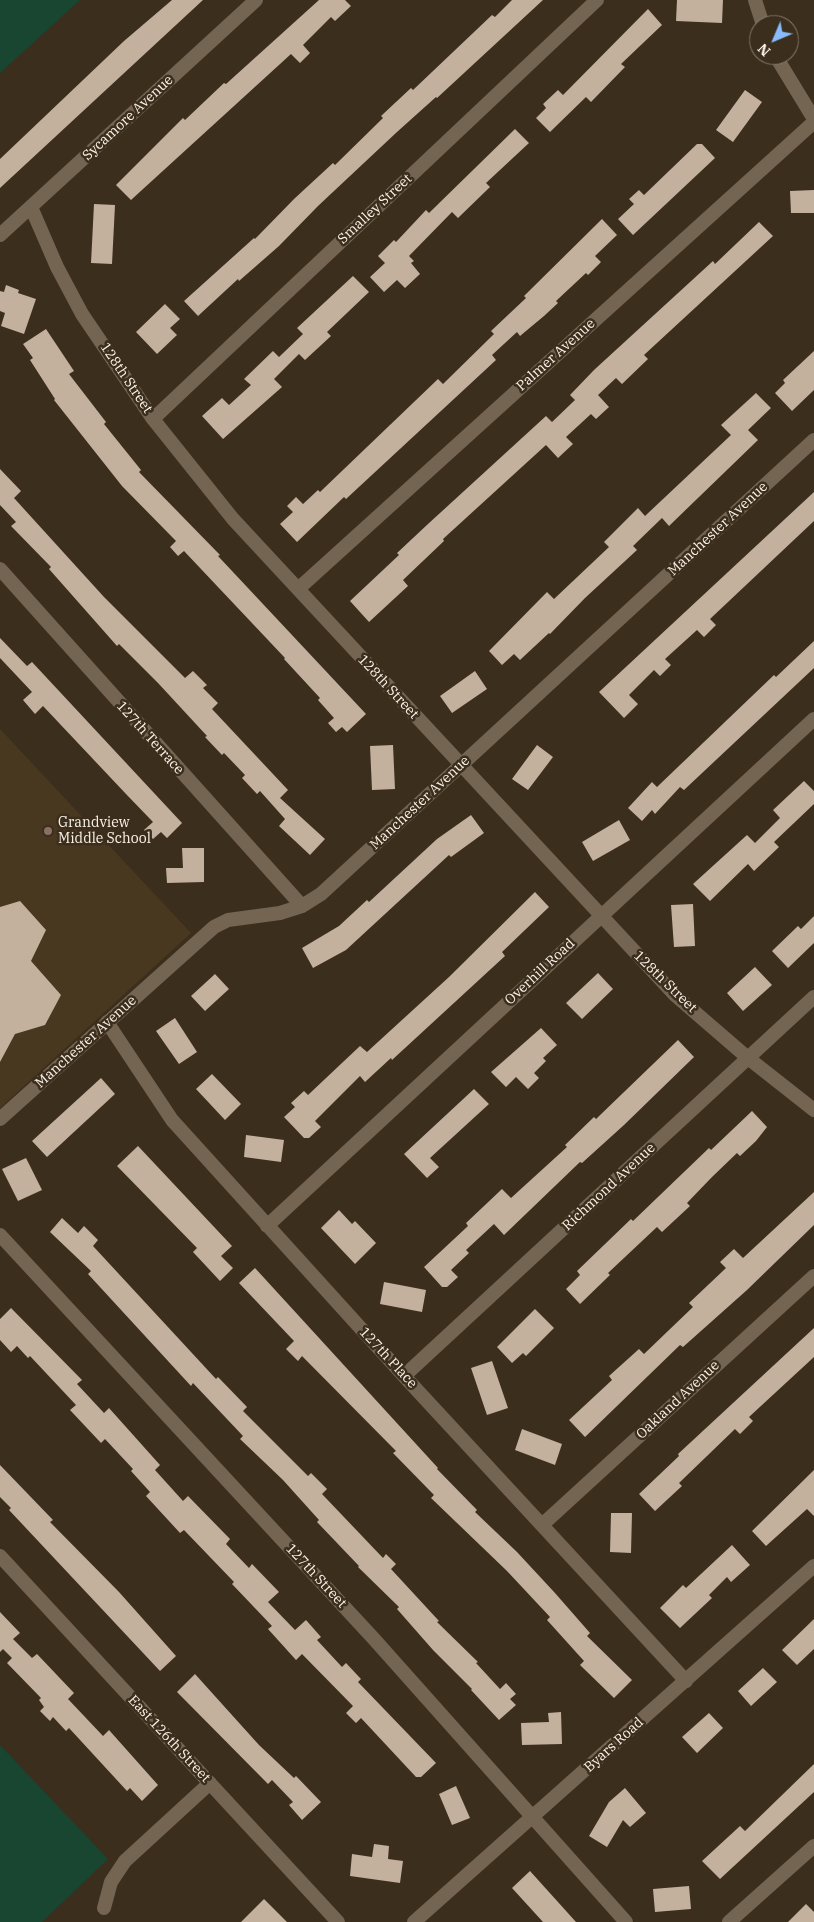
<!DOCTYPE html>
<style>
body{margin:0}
#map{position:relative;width:814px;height:1922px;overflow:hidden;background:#3b2e1d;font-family:"IBM Plex Serif",serif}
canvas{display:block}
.north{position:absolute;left:749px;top:15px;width:50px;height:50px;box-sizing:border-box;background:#3b2e1d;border:1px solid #887c6e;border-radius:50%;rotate:225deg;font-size:14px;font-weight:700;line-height:20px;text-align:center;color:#fbf2e7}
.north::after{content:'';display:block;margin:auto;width:18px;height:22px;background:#87bbfb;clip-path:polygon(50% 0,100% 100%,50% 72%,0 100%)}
</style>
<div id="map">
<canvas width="814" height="1922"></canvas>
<div class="north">N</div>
</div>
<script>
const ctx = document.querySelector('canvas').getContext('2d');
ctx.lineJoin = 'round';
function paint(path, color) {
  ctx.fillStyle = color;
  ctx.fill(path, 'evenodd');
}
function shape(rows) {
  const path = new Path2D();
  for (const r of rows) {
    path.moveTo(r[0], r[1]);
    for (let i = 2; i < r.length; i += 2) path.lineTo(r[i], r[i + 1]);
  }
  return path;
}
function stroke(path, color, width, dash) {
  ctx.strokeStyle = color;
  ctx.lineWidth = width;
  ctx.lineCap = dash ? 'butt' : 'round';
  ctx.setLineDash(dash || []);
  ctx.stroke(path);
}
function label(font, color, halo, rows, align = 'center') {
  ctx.font = font + ' "IBM Plex Serif",serif';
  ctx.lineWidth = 5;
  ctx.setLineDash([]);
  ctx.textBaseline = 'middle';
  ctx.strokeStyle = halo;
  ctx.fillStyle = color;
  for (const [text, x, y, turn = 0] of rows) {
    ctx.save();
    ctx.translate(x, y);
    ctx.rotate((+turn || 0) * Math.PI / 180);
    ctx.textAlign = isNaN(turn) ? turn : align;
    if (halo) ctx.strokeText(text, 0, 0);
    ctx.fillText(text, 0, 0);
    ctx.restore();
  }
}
paint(shape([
 [0,729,191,933,0,1108]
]), '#493820');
paint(shape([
 [0,0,80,0,0,73],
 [0,1745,108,1859,42,1922,0,1922]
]), '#184630');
paint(shape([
 [172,0,203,0,0,188,0,159,124,41],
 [319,0,345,0,351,6,335,21,331,17,303,45,310,53,300,63,291,54,131,200,116,185,183,118,185,120,224,83,226,84],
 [512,0,543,0,437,98,436,97,397,132,318,206,279,246,239,281,238,279,198,316,184,301,254,238,255,239,294,199,333,163,335,165,383,118,381,116,411,88,413,90,492,15,495,17],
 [677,0,723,0,722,23,676,21],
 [648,9,662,25,621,64,625,67,591,102,586,97,550,132,536,118,546,108,543,104,558,90,563,95],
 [745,90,762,102,733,142,716,130],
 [515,129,529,143,486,183,490,187,458,218,452,212,409,256,414,261,411,263,420,274,405,288,397,280,384,292,370,277,385,263,378,256,394,240,396,242,426,210,429,213],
 [697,144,702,144,715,158,633,235,618,219,634,204,629,199,639,190,644,195],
 [814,190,814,213,791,213,790,191],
 [94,204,115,205,112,264,91,263],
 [602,219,617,235,595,256,601,262,588,275,586,273,556,301,558,303,544,316,520,336,517,332,492,355,496,360,346,499,344,497,297,542,280,524,293,512,287,506,296,497,303,504,318,490,320,492,438,379,443,384,494,334,491,331,526,298,524,296],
 [759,222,773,236,644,355,648,359,622,384,616,378,598,395,609,407,596,419,591,414,566,437,573,444,558,458,546,445,443,539,444,541,403,580,408,586,369,622,350,601,399,555,397,553,428,524,546,416,552,422,575,400,570,395,594,370,713,261,715,264],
 [353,276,369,292,327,332,331,336,305,360,299,354,274,379,282,387,223,439,202,416,222,398,229,405,251,385,244,379,273,351,279,357,303,334,297,328],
 [6,285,19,290,18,293,36,299,24,334,1,326,5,313,0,311,0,291,4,292],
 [165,304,180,319,170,328,177,335,157,354,136,332],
 [46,329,74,371,69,374,106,422,104,424,141,470,139,472,220,555,218,556,366,714,347,732,342,727,336,732,328,723,334,718,318,700,320,698,284,659,285,658,184,551,178,556,170,547,176,541,122,486,54,400,55,399,30,360,33,358,23,344],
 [814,351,814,390,792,411,775,393,785,383,783,380],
 [756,393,771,408,748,430,758,440,669,526,662,518,633,546,637,550,585,598,550,634,549,633,520,660,514,654,502,665,489,651,547,592,554,599,609,547,604,542,638,508,645,516,731,435,721,425],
 [0,469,21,491,14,498,104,597,185,678,193,671,207,685,203,688,218,703,212,709,288,790,280,798,325,839,310,855,279,826,285,819,260,791,257,794,242,778,245,775,224,753,222,755,205,737,207,736,158,683,119,644,117,646,49,569,51,567,11,526,16,522,0,505],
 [814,492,814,521,710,619,716,625,704,637,697,630,665,659,671,665,660,676,654,670,629,695,638,704,624,718,599,692],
 [0,638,27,666,32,662,182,823,167,838,161,832,153,839,144,830,153,822,126,794,43,706,35,714,23,700,32,692,0,658],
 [814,641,814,668,684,790,680,787,655,814,652,810,642,821,628,808,652,782,657,787,774,675,776,677],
 [475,671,487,689,452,713,440,696],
 [393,745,395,789,372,790,370,746],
 [537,745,553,757,528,790,512,779],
 [804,781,814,791,814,804,774,842,779,847,754,871,748,864,710,901,693,884,747,835,755,843,780,818,773,810],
 [471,815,484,833,451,857,449,855,346,950,313,968,302,948,339,926,367,900,369,902,437,839],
 [619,820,630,840,593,861,582,842],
 [182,848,204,848,204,882,167,883,166,868,183,868],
 [535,892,549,907,502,952,505,956,392,1060,391,1058,365,1082,360,1076,315,1121,321,1127,309,1138,304,1138,284,1117,295,1107,291,1103,304,1091,308,1095,360,1046,367,1052,449,977],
 [20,901,46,930,31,961,61,995,45,1025,15,1034,0,1062,0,907],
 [693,904,695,946,674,947,671,905],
 [814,916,814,943,788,968,772,951,798,926,801,929],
 [755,967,772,985,743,1011,727,993],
 [598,973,613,989,582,1019,566,1003],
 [215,974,229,989,205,1011,191,996],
 [175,1018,197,1052,179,1064,156,1031],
 [541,1028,557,1045,543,1058,546,1061,534,1073,539,1078,528,1089,516,1077,506,1087,491,1072],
 [678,1040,694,1057,624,1125,582,1163,580,1162,504,1235,494,1224,466,1250,469,1253,451,1270,458,1277,447,1287,442,1287,424,1267,468,1226,466,1223,502,1189,511,1198,567,1147,565,1145,594,1117,596,1119],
 [212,1074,241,1104,225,1120,196,1089],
 [101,1078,115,1094,47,1157,32,1141],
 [474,1089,489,1104,430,1158,439,1167,427,1178,404,1154],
 [752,1111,767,1127,756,1141,740,1156,737,1153,712,1177,687,1203,690,1206,662,1232,657,1227,608,1273,610,1275,580,1304,566,1289,580,1275,577,1271,631,1219,633,1221,709,1148,711,1150],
 [246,1135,284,1140,281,1162,244,1157],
 [138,1146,232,1246,221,1256,233,1268,220,1281,193,1252,197,1248,117,1166],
 [26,1158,42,1190,18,1201,2,1169],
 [814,1192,814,1225,747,1290,683,1347,680,1345,585,1437,569,1420,612,1380,609,1376,639,1349,644,1354,693,1307,689,1303,726,1268,720,1262,734,1249,743,1258],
 [339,1210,352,1224,355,1221,376,1243,355,1264,321,1228],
 [62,1218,78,1233,84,1226,98,1240,93,1246,216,1379,218,1377,247,1407,243,1411,308,1476,311,1473,327,1489,322,1494,383,1558,386,1554,396,1564,391,1569,439,1621,437,1622,478,1662,476,1663,500,1689,506,1683,516,1694,510,1699,516,1705,499,1720,471,1690,472,1689,433,1650,397,1609,399,1607,358,1567,359,1566,317,1522,319,1520,283,1480,240,1439,243,1436,193,1383,191,1386,88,1274,91,1271,50,1232],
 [255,1268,438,1468,437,1469,477,1510,475,1512,517,1552,555,1593,590,1633,587,1636,632,1680,614,1698,580,1665,584,1661,547,1620,550,1617,507,1571,431,1498,434,1495,393,1453,396,1451,302,1356,298,1361,286,1349,294,1341,239,1283],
 [384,1282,426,1290,422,1312,380,1304],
 [11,1308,82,1380,77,1384,104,1413,109,1408,160,1465,155,1470,183,1501,188,1496,230,1539,226,1544,249,1568,252,1564,279,1592,268,1602,295,1630,306,1620,321,1637,317,1640,342,1667,346,1663,361,1679,358,1682,436,1763,421,1777,416,1777,361,1718,356,1723,346,1713,353,1706,302,1654,296,1660,268,1629,272,1626,232,1584,234,1582,184,1530,180,1533,146,1496,150,1492,131,1471,133,1469,105,1439,101,1443,70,1410,76,1405,30,1356,28,1358,17,1346,11,1352,0,1340,0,1319],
 [535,1309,554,1328,526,1356,523,1353,512,1363,497,1347],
 [814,1328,814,1357,749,1417,753,1421,740,1434,735,1429,679,1483,682,1486,655,1511,639,1494,679,1456,678,1454],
 [492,1361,508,1408,487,1415,471,1368],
 [522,1429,562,1444,555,1465,515,1450],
 [0,1465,53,1520,50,1522,119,1592,176,1656,160,1671,9,1510,11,1508,0,1497],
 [814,1470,814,1516,807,1509,766,1546,752,1531],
 [611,1513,632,1513,631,1553,610,1552],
 [732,1545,750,1565,731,1582,727,1577,709,1595,712,1598,680,1628,660,1608,683,1585,686,1588],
 [0,1612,20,1633,13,1639,32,1658,37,1654,74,1693,68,1699,103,1736,109,1730,158,1785,142,1801,130,1788,127,1791,69,1728,66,1731,53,1717,50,1721,40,1711,44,1707,39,1700,41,1698,7,1663,12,1658,3,1649,0,1652],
 [814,1619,814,1649,797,1665,782,1650],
 [763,1668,777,1682,751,1706,738,1691],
 [195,1674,259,1745,294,1778,296,1776,321,1802,302,1820,289,1805,293,1802,272,1780,268,1784,177,1692],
 [561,1712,562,1744,522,1745,521,1723,549,1722,548,1713],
 [709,1713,723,1728,697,1753,682,1737],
 [814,1764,814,1792,720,1879,702,1861,740,1826,745,1831],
 [456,1786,470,1818,452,1825,439,1794],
 [625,1788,646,1813,630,1827,623,1820,607,1847,589,1836,609,1802],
 [374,1844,389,1846,388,1859,403,1861,400,1883,350,1876,352,1854,372,1857],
 [530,1871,576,1922,543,1922,512,1888],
 [689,1886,691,1909,655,1912,653,1889],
 [264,1899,287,1922,241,1922],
 [806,1904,814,1912,814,1922,788,1922]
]), '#c3b09d');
stroke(shape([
 [755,0,763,25],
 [775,55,814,119],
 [31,207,57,267,82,314,153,419,233,519,675,995,748,1058,814,1110],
 [0,235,256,0],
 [153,419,597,0],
 [0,569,302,906],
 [298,589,814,122],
 [107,1022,172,1120,404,1376,686,1681],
 [0,1119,214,927,228,920,280,913,302,906,321,894,814,440],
 [267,1226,814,719],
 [0,1235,374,1639,626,1922],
 [404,1376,814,997],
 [542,1525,814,1276],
 [0,1556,338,1922],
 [104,1908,111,1882,125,1861,210,1783],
 [729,1922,814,1846]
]), '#746552', 14);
stroke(shape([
 [414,1922,814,1566]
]), '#746552', 14);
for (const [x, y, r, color] of [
 [48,831,5,"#8d6e63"]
]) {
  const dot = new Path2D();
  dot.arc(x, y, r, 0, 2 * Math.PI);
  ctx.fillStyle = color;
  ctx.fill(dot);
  stroke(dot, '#3b2e1d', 2);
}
label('14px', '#fbf2e7', '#3b2e1d', [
 ["Sycamore Avenue",128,118,-43],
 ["Smalley Street",375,209,-43],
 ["Palmer Avenue",556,355,-42],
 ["128th Street",126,378,56],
 ["Manchester Avenue",718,529,-43],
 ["128th Street",388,687,47],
 ["127th Terrace",150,738,48],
 ["Manchester Avenue",420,803,-43],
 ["Overhill Road",540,972,-43],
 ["128th Street",665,982,44],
 ["Manchester Avenue",86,1042,-42],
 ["Richmond Avenue",609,1187,-43],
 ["127th Place",388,1358,47],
 ["Oakland Avenue",678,1400,-43],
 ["127th Street",316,1576,47],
 ["East 126th Street",169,1739,47],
 ["Byars Road",614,1745,-42]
]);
label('14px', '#fbf2e7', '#3b2e1d', [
 ["Grandview",58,823],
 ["Middle School",58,839]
], 'left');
</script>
